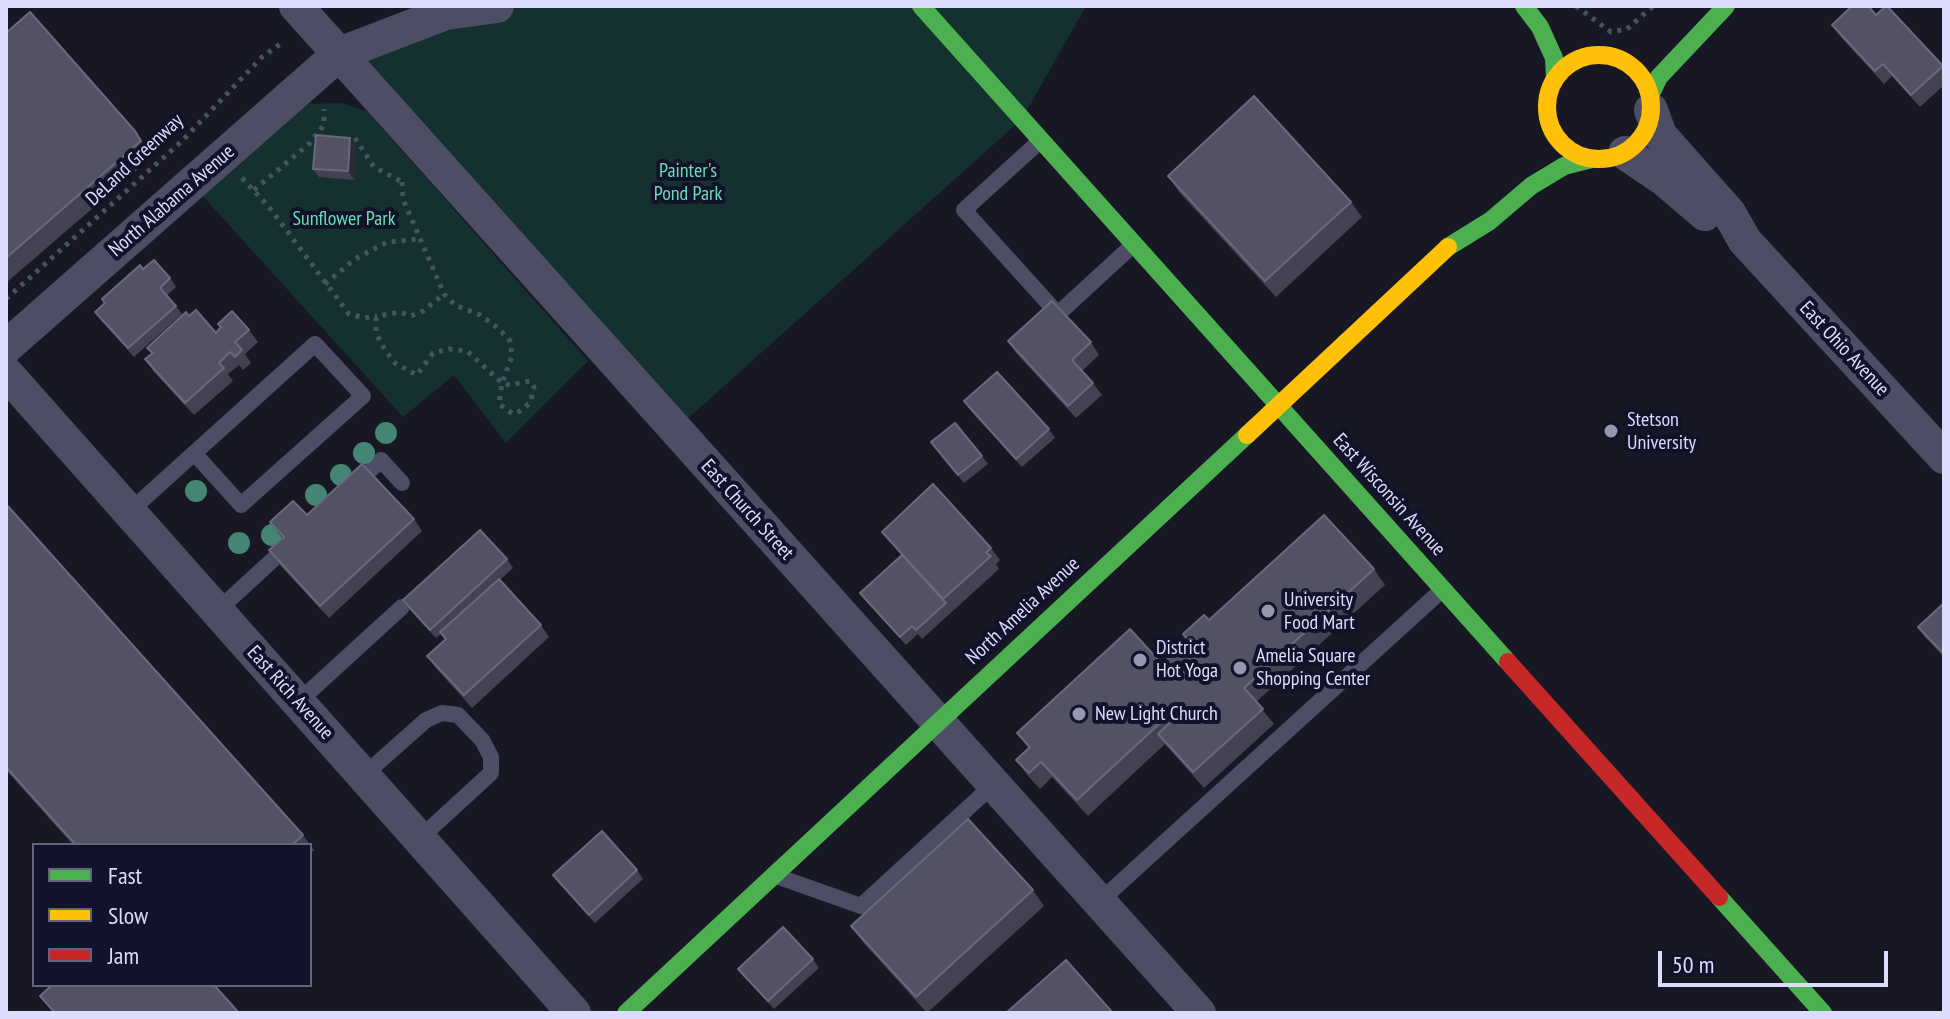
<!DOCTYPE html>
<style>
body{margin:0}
#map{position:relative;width:1950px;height:1019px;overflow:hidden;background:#181825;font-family:"PT Sans Narrow",sans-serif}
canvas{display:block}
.frame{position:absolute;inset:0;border:8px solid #dddcfe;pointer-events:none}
.legend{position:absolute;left:32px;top:843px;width:280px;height:144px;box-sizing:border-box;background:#13122b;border:2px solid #64637f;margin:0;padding:10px 14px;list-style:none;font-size:24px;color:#dddcfe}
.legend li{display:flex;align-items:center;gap:16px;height:40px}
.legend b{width:40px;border:2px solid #64637f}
.scale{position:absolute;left:1658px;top:951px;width:230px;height:36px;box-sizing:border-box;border:4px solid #dddcfe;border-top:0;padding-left:10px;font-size:24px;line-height:28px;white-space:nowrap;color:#dddcfe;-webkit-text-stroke:6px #13122b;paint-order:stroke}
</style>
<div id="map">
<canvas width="1950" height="1019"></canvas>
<div class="frame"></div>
<ul class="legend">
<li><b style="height:10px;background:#4caf50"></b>Fast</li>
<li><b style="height:10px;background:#ffc107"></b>Slow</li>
<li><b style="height:10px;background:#c62828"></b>Jam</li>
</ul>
<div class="scale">50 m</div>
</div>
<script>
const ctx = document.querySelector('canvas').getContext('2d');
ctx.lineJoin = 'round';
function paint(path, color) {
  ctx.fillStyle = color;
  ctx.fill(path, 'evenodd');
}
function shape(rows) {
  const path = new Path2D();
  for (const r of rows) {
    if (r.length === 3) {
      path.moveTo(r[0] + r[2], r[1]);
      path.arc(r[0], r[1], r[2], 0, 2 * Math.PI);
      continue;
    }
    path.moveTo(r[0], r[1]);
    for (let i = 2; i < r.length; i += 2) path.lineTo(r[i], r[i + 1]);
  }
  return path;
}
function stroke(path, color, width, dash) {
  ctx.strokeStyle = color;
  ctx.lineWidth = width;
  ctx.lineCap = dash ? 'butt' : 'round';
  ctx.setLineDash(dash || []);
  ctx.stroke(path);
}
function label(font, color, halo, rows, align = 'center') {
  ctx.font = font + ' "PT Sans Narrow",sans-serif';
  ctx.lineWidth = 8;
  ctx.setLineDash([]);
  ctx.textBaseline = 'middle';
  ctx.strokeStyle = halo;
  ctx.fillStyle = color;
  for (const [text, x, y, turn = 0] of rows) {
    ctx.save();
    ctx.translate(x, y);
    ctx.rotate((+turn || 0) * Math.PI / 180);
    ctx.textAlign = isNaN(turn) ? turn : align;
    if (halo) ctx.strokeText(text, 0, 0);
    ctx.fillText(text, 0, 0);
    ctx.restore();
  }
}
paint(shape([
 [485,6,1086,6,1022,119,675,430,339,54],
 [341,103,367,111,588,361,506,443,454,375,403,417,201,194,305,104]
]), '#15312f');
stroke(shape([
 [1576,6,1611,32,1627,29,1653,6],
 [355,138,374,167,404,183],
 [242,178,269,207,349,314,364,318,377,316],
 [402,182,403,199,444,294,455,305,480,315,498,328,510,341,512,356,502,383,499,404,513,414,520,411,530,403,534,387,530,381,510,385,502,383,467,351,449,349,433,353,417,375,395,363,385,350,376,333,376,319,378,316,400,312,411,316,423,311,444,294],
 [254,190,310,143,324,125,324,109],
 [325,284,355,259,387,242,419,239],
 [6,299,182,141,262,57,283,42]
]), '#465460', 5, [4, 6]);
stroke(shape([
 [1040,141,964,210,1058,314,1134,244],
 [355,484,381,460,402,483],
 [129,512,315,344,363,396,241,505,194,453],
 [217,611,289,545],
 [298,702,402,607],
 [363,776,426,720,442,713,458,715,482,740,491,757,491,773,419,839],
 [779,877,861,906,993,785],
 [1099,902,1442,590]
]), '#4d4e66', 16);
stroke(shape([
 [296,6,1199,1013],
 [1651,110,1660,135,1729,213,1745,241,1944,457],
 [1625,153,1665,180,1705,214],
 [6,347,339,54,446,13,497,6],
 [6,373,574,1013]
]), '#4d4e66', 34);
stroke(shape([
 [921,6,1508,662],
 [1524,6,1540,27,1554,58,1555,79],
 [1650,96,1659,77,1726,6],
 [1448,247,1490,221,1531,186,1564,166,1592,159],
 [1719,897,1823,1013],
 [626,1013,1247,435]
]), '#4caf50', 18);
stroke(shape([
 [1599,107,52],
 [1247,435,1448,247]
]), '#ffc107', 18);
stroke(shape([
 [1508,662,1719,897]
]), '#c62828', 18);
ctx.fillStyle = '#448574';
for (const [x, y] of [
 [386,433],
 [364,453],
 [341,475],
 [196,491],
 [316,495],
 [272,535],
 [239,543]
]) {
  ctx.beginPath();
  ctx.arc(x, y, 11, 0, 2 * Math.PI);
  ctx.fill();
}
paint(shape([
 [1887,6,1944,68,1944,85,1920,107,1892,76,1884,84,1841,37,1832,25,1876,15],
 [6,33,135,131,152,157,6,283],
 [356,146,354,180,319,177,313,169],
 [1168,176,1351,202,1362,217,1276,297,1179,192],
 [143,269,170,278,176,287,167,295,182,314,134,357,101,320,95,312],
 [189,316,216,333,249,330,258,342,245,354,251,363,243,370,239,365,228,374,233,381,194,415,154,372,145,359,152,354,147,348],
 [1008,341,1091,342,1099,355,1082,371,1093,383,1102,395,1076,418,1017,354],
 [964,401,1049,429,1055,438,1022,467,970,410],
 [931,442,982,456,988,464,964,483],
 [6,504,303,835,314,850,310,854,310,845,73,845,6,770],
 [307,515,414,519,422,531,329,618,278,563,269,550,282,538,270,522],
 [882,532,991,548,1000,560,996,564,999,569,922,639,918,634,906,645,866,601,860,593,901,555],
 [507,559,513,568,500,580,541,625,549,637,472,708,436,668,427,656,445,640,441,634,436,638,409,609,403,600],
 [1374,569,1385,585,1256,702,1274,724,1204,788,1165,744,1088,816,1052,777,1040,789,1028,776,1016,760,1029,749,1017,733,1162,664,1188,641,1183,634,1209,620],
 [1944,603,1944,657,1924,636,1918,627],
 [637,870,643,879,595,923,559,883,553,875],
 [1033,890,1044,906,927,1013,862,941,851,926],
 [813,959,819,968,774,1009,744,977,738,969]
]), '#434253');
paint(shape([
 [350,138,356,146,354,180,348,171]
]), '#2b2a39');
const building = shape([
 [1852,6,1868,6,1876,15,1886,6,1887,6,1943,66,1911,95,1883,64,1875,71,1832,25,1852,6],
 [30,12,135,131,141,141,6,258,6,33,30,12],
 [1254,96,1351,202,1265,281,1168,176,1254,96],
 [316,135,350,138,348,171,313,169,316,135],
 [154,260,170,278,160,288,176,306,128,348,95,312,105,303,102,299,140,265,143,269,154,260],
 [1052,301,1091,342,1072,360,1093,383,1068,406,1008,341,1052,301],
 [196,310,216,333,221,327,218,324,232,311,249,330,235,342,242,350,235,357,230,352,219,363,224,368,185,403,145,359,153,353,147,348,186,312,189,316,196,310],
 [997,372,1049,429,1016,459,964,401,997,372],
 [955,423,982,456,958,475,931,442,955,423],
 [362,464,414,519,320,606,269,550,284,537,270,522,293,501,307,515,362,464],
 [933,484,991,548,986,553,991,556,943,599,882,532,933,484],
 [6,504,303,835,292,845,76,845,6,767,6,504],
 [1324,515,1374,569,1244,688,1263,709,1193,772,1158,734,1176,717,1172,712,1077,800,1041,762,1029,773,1016,760,1030,747,1017,733,1130,629,1162,664,1188,640,1183,634,1204,615,1209,620,1324,515],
 [480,530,507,559,430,630,403,600,480,530],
 [902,555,946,603,916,630,912,626,900,637,860,593,902,555],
 [499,579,541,625,464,695,427,656,446,639,440,632,499,579],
 [1944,603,1944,654,1918,627,1944,603],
 [968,819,1033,890,916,997,851,926,968,819],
 [602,831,637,870,589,915,553,875,602,831],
 [783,927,813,959,768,1001,738,969,783,927],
 [1066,960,1113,1013,1006,1013,1066,960],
 [52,985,214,985,239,1013,55,1013,40,996,52,985]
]);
paint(building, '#535265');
stroke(building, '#69687d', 2);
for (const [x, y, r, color] of [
 [1611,431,8,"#9897b2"],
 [1268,611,8,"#9897b2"],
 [1140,660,8,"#9897b2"],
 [1240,668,8,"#9897b2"],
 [1079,714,8,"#9897b2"]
]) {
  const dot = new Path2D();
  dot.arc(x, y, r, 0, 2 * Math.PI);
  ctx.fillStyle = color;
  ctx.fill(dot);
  stroke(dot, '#13122b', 3);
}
label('20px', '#dddcfe', '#13122b', [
 ["DeLand Greenway",135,160,-43],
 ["North Alabama Avenue",172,201,-41],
 ["East Ohio Avenue",1844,349,47],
 ["East Wisconsin Avenue",1389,495,48],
 ["East Church Street",747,510,48],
 ["North Amelia Avenue",1023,611,-43],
 ["East Rich Avenue",290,693,48]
]);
label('20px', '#68dfb5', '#13122b', [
 ["Painter's",688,171],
 ["Pond Park",688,194],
 ["Sunflower Park",344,219]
]);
label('20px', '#dddcfe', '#13122b', [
 ["Stetson",1627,420],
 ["University",1627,443],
 ["University",1284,600],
 ["Food Mart",1284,623],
 ["District",1156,648],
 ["Hot Yoga",1156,671],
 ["Amelia Square",1256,656],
 ["Shopping Center",1256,679],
 ["New Light Church",1095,714]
], 'left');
</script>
